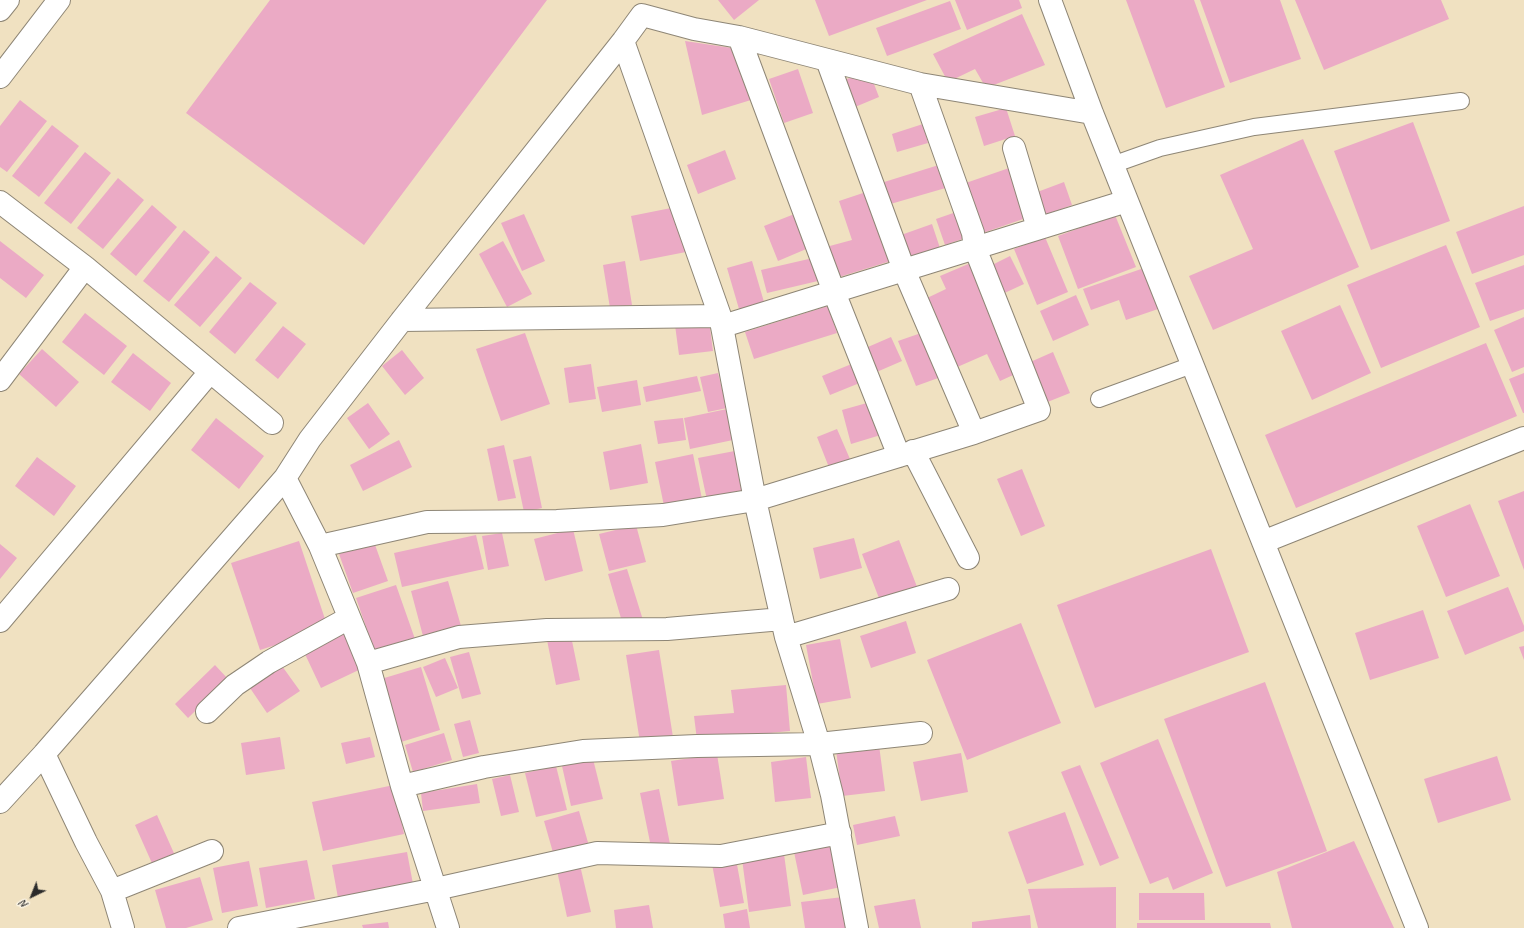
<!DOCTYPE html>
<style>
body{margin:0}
#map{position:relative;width:1524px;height:928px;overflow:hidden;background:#f0e1c1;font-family:Caveat,sans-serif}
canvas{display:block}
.north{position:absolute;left:12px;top:876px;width:40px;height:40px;-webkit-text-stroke:3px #fcf5e5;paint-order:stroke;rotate:223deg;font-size:11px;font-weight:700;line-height:16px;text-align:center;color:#2b2b2b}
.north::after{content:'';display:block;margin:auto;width:14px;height:18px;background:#2b2b2b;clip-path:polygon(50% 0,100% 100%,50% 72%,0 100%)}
</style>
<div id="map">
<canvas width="1524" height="928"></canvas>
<div class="north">N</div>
</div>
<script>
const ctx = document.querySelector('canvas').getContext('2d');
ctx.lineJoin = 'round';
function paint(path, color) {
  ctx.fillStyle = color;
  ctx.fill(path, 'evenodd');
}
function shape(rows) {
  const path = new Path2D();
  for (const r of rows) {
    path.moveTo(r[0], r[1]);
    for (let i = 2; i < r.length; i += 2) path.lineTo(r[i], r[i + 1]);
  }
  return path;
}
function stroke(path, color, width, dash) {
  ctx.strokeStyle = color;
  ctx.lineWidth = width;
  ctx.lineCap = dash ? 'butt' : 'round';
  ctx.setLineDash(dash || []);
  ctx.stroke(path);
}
paint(shape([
 [270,0,547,0,364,245,186,113],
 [718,0,759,0,734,20],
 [815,0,927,0,829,36],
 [955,0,1019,0,1022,8,967,30],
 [1126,0,1194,0,1225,87,1166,108],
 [1200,0,1280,0,1301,59,1230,83],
 [1295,0,1441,0,1449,19,1324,70],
 [950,1,961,29,887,56,876,28],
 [1022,14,1045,65,986,88,975,69,948,82,933,54],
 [685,41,732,48,751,100,702,115],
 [798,69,813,113,784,123,769,79],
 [869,71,879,97,855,107,844,80],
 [20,100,47,121,7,172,0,167,0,126],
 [1006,108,1015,136,984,146,975,117],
 [1413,122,1450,221,1371,250,1334,151],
 [923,124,928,143,897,152,892,134],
 [52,125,79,146,39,197,12,176],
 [1303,139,1359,267,1213,330,1189,276,1253,249,1220,175],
 [725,150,736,179,698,194,687,165],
 [85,152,111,173,71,224,44,203],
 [942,164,949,187,887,205,881,183],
 [1012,167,1029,217,977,235,960,185],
 [118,178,144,200,103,249,77,228],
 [1064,182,1072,205,1041,217,1032,194],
 [872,190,894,260,836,278,826,247,852,240,839,201],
 [152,205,177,227,136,276,110,254],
 [1524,206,1524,255,1472,274,1456,232],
 [676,207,686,252,640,261,631,216],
 [962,210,971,236,945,245,936,219],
 [797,213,811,247,778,261,764,226],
 [524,214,545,261,522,271,501,223],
 [1115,215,1136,267,1078,289,1058,236],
 [932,224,940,248,909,259,901,235],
 [184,230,210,252,169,302,143,281],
 [1045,237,1068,292,1037,305,1014,249],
 [0,241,44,275,26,298,0,278],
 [503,241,532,294,507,307,479,254],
 [1446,245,1480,327,1381,368,1347,285],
 [216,256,242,278,200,327,174,305],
 [1010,256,1024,284,998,296,984,269],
 [813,258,818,281,767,293,761,270],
 [625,261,632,305,610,308,603,265],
 [752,261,764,302,739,309,727,268],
 [973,262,1022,371,1000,381,987,354,955,368,925,299,946,289,940,276],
 [1524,265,1524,309,1490,321,1475,283],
 [1147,267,1161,308,1126,320,1119,300,1091,310,1083,289],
 [250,282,277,303,235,354,209,332],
 [1076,295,1089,325,1053,341,1040,311],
 [1340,305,1371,373,1312,400,1281,331],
 [828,306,837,333,754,359,745,332],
 [85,313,127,346,104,375,62,342],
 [1524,317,1524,367,1512,372,1494,330],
 [709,321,713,351,679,355,675,325],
 [283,326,306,344,278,379,255,360],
 [924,332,941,377,916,386,898,341],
 [525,333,550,404,501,421,476,349],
 [891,337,902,361,872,374,861,350],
 [1486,343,1517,416,1296,508,1265,435],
 [42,349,79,382,56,407,19,374],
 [402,350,424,378,405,395,382,366],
 [1053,352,1070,393,1045,403,1028,363],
 [133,353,171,383,150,411,111,382],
 [859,361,867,380,830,395,822,376],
 [591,364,596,399,569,403,564,368],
 [718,373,727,408,708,412,700,377],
 [1524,373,1524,413,1523,413,1509,379],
 [697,376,701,391,646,402,643,387],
 [637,380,641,405,602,412,597,387],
 [874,401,884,434,851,444,842,410],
 [368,403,390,434,369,449,347,418],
 [727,409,733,440,690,449,684,418],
 [216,418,264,456,239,489,191,450],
 [683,418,686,440,658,444,654,421],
 [837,429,853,466,832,475,817,437],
 [399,440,412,467,363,491,350,465],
 [641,444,648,483,610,490,603,452],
 [504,445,516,498,498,501,487,449],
 [740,450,749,492,707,500,698,458],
 [693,454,702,499,664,506,655,462],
 [531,456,542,508,524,512,513,460],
 [37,457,76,486,54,516,15,486],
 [1022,469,1045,526,1021,536,997,479],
 [1524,491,1524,570,1498,501],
 [1470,504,1500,576,1446,597,1417,526],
 [636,525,646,562,609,571,599,534],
 [573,529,583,571,545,581,534,539],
 [502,533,509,566,488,570,482,536],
 [476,535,484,569,402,587,394,553],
 [854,538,862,568,820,579,813,548],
 [899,540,919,592,882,606,862,554],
 [299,541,328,628,260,650,231,563],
 [374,542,388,581,353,593,339,554],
 [0,544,17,558,0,579],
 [1211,549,1249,652,1095,708,1057,605],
 [627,569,643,620,623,625,608,574],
 [448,581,461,626,423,636,411,591],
 [396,585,415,639,375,653,356,598],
 [1508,587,1524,626,1524,631,1465,655,1447,611],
 [1423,610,1439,658,1370,680,1355,633],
 [906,621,916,653,871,668,860,636],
 [1021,623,1061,723,967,760,927,660],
 [347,631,365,667,321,688,304,652],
 [571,636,580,680,556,685,547,640],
 [840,639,851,698,817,704,806,645],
 [1524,646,1524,660,1519,647],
 [659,650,673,737,640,742,626,655],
 [469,652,481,694,462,699,450,657],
 [445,658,458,688,436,697,423,667],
 [215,665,228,679,188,718,175,704],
 [282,666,300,691,267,713,250,688],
 [421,667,440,730,401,742,381,679],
 [1265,682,1327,851,1226,887,1164,719],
 [786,685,790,731,697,740,694,716,734,713,731,690],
 [470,720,479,753,463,757,454,724],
 [444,733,452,760,413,772,405,745],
 [280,737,285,769,246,775,241,743],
 [370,737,375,757,346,764,341,743],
 [1158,739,1213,873,1173,890,1168,877,1150,884,1100,763],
 [879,745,885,791,842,796,836,750],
 [961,753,968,792,921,801,913,762],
 [717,754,724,799,678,806,671,761],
 [1497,756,1511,800,1438,823,1424,779],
 [806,757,811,798,775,802,771,762],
 [593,759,603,799,571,806,562,766],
 [1080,765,1119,858,1100,866,1061,772],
 [556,766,567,810,536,817,525,773],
 [510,775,519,812,501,816,492,779],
 [477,784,480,803,423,811,421,793],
 [394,785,404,834,323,851,312,802],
 [659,789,670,844,651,847,640,793],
 [579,811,589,846,554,856,544,821],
 [1065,812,1084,865,1027,884,1008,832],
 [157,815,177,860,155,870,135,825],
 [895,816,900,836,857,845,853,825],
 [1354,841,1394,928,1292,928,1277,872],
 [832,844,841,887,803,895,794,852],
 [407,852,413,884,338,898,332,865],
 [784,854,791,906,749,912,742,859],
 [736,859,744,903,720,907,712,864],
 [307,860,315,899,266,908,259,868],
 [249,861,258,906,222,913,213,868],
 [579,861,591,912,567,917,556,866],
 [200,877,213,920,186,928,166,928,155,890],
 [1116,887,1116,928,1038,928,1028,889],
 [1139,893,1204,893,1205,920,1139,920],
 [843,897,847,928,805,928,801,902],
 [915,899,921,928,879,928,874,906],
 [649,905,653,928,616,928,614,910],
 [747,909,750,928,725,928,723,914],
 [1030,915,1031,928,972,928,972,922],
 [388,922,389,928,363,928,362,925],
 [1137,923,1270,923,1271,928,1137,928]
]), '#ebaac5');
const service = shape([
 [1112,165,1160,148,1254,127,1461,101],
 [1099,399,1192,365]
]);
const minor = shape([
 [1050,0,1092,113,1417,928],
 [0,10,8,0],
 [739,37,834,292,899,456],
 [623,41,720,316,755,500,786,637,819,744,832,795,857,928],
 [827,60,904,270,974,433],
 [0,77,59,0],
 [1014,148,1038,228],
 [0,202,85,267,272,423],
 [402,320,720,316],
 [723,326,1127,201],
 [0,380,85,267],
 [913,451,968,558],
 [1263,542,1524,438],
 [320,546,285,478,310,439,402,320,623,41,642,15,694,29,739,37,920,84,1092,113],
 [0,621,210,372],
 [786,637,948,589],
 [368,663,459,637,547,630,667,629,782,619],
 [207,712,235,685,269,662,349,618],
 [44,754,86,842,112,891,123,928],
 [402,786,484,767,583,751,697,746,819,744,921,733],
 [0,802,44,754,285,478],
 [112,891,212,851],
 [239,928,436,889,597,853,721,856,840,833],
 [448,928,402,786,368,663,320,546,427,522,557,521,663,515,755,500,974,433,1039,410,975,248,973,233,920,84]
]);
stroke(service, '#8e8676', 18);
stroke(minor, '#8e8676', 24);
stroke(service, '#fff', 16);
stroke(minor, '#fff', 22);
</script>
